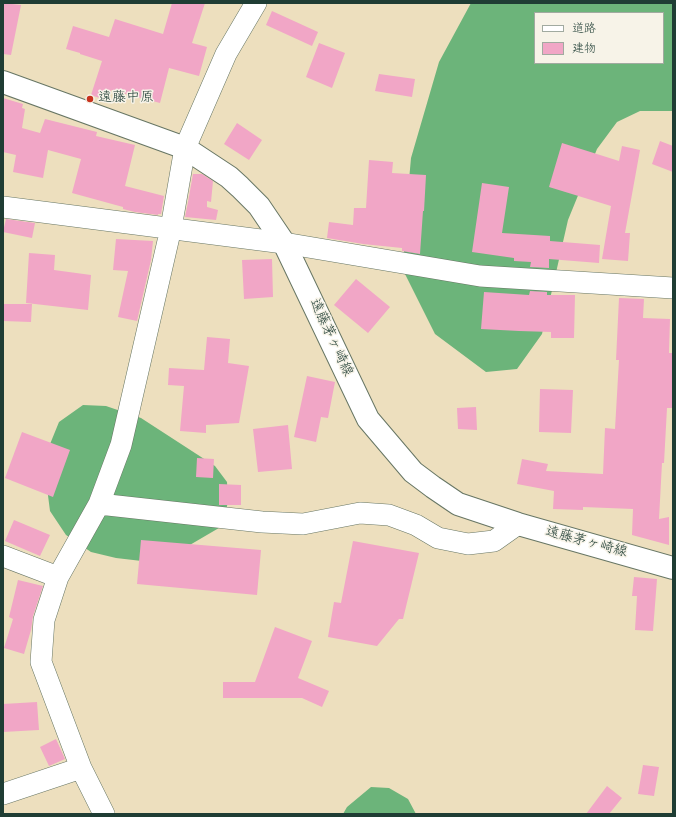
<!DOCTYPE html>
<meta charset="utf-8">
<style>
body{margin:0}
#map{position:relative;width:676px;height:817px;overflow:hidden;background:#eddfbe;font-family:Kalam,"Klee One",sans-serif}
canvas{display:block}
.frame{position:absolute;inset:0;border:4px solid #1f3d34;pointer-events:none}
.legend{position:absolute;left:534px;top:12px;width:130px;height:52px;box-sizing:border-box;background:#f7f3e8;border:1px solid #a1aaa0;margin:0;padding:5px 7px;list-style:none;font-size:12px;color:#1f3d34}
.legend li{display:flex;align-items:center;gap:8px;height:20px}
.legend b{width:20px;border:1px solid #a1aaa0}
</style>
<div id="map">
<canvas width="676" height="817"></canvas>
<div class="frame"></div>
<ul class="legend">
<li><b style="height:5px;background:#fff"></b>道路</li>
<li><b style="height:11px;background:#f1a6c6"></b>建物</li>
</ul>
</div>
<script>
const ctx = document.querySelector('canvas').getContext('2d');
ctx.lineJoin = 'round';
function paint(path, color) {
  ctx.fillStyle = color;
  ctx.fill(path, 'evenodd');
}
function shape(rows) {
  const path = new Path2D();
  for (const r of rows) {
    path.moveTo(r[0], r[1]);
    for (let i = 2; i < r.length; i += 2) path.lineTo(r[i], r[i + 1]);
  }
  return path;
}
function stroke(path, color, width, dash) {
  ctx.strokeStyle = color;
  ctx.lineWidth = width;
  ctx.lineCap = dash ? 'butt' : 'round';
  ctx.setLineDash(dash || []);
  ctx.stroke(path);
}
function label(font, color, halo, rows, align = 'center') {
  ctx.font = font + ' Kalam,"Klee One",sans-serif';
  ctx.lineWidth = 3;
  ctx.setLineDash([]);
  ctx.textBaseline = 'middle';
  ctx.strokeStyle = halo;
  ctx.fillStyle = color;
  for (const [text, x, y, turn = 0] of rows) {
    ctx.save();
    ctx.translate(x, y);
    ctx.rotate((+turn || 0) * Math.PI / 180);
    ctx.textAlign = isNaN(turn) ? turn : align;
    if (halo) ctx.strokeText(text, 0, 0);
    ctx.fillText(text, 0, 0);
    ctx.restore();
  }
}
paint(shape([
 [471,3,673,3,673,111,640,111,617,122,597,149,568,220,542,334,517,369,486,372,435,334,403,270,406,214,411,158,439,62],
 [535,13,663,13,663,63,535,63],
 [83,405,106,406,141,418,215,466,227,482,228,500,224,525,159,563,116,558,91,552,66,535,50,511,46,480,48,449,59,422],
 [371,787,389,788,408,799,416,814,343,814,347,807]
]), '#6cb47a');
paint(shape([
 [3,3,21,5,11,55,3,54],
 [172,3,205,3,192,43,207,47,199,76,169,68,160,103,111,90,108,101,91,95,102,61,80,54,80,53,66,49,73,26,109,37,115,19,163,34],
 [272,11,318,32,312,46,266,25],
 [319,43,345,53,332,88,306,77],
 [379,74,415,79,412,97,375,91],
 [3,98,23,104,22,108,25,109,22,128,40,133,45,119,97,132,96,136,135,145,125,186,164,196,161,214,158,214,158,215,135,212,123,209,123,207,72,193,81,159,48,150,43,178,13,172,16,155,3,152],
 [237,123,262,140,249,160,224,144],
 [660,141,673,146,673,172,652,164],
 [562,143,619,161,622,146,640,150,625,233,630,233,628,261,602,259,611,206,549,187],
 [369,160,393,162,392,173,426,175,424,211,423,211,420,254,402,251,402,248,363,244,327,238,329,222,353,225,354,208,366,208],
 [193,174,202,174,213,181,211,202,207,201,207,207,218,210,216,220,185,217,188,202],
 [482,183,509,187,502,233,550,236,550,241,600,245,599,263,549,259,549,268,530,267,531,262,514,261,514,258,472,252],
 [6,219,35,223,32,238,3,232],
 [116,239,153,241,151,260,137,321,118,317,128,271,113,270],
 [29,253,55,255,54,270,91,275,88,310,26,303],
 [272,259,273,297,244,299,242,260],
 [356,279,390,307,368,333,334,305],
 [530,291,547,292,547,295,575,295,574,338,551,338,551,332,519,331,481,329,484,292,529,295],
 [619,298,644,299,643,318,670,319,669,353,673,353,673,381,672,408,667,408,664,463,662,463,659,519,669,517,669,545,632,535,633,509,583,507,583,510,553,509,554,491,517,484,522,459,548,464,546,471,603,474,605,428,615,429,619,360,616,360],
 [3,304,32,304,31,322,3,321],
 [207,337,230,339,228,363,249,366,239,423,206,425,206,433,180,431,184,386,168,385,169,368,204,370],
 [307,376,335,382,328,418,321,417,316,442,294,437],
 [540,389,573,390,571,433,539,432],
 [476,407,477,430,458,429,457,408],
 [288,425,292,469,258,472,253,429],
 [22,432,70,450,53,497,5,478],
 [197,458,214,459,213,478,196,477],
 [219,484,241,485,241,505,219,505],
 [14,520,50,535,40,556,5,541],
 [141,540,261,550,257,595,137,584],
 [353,541,419,553,403,619,399,619,377,646,328,637,334,602,341,603],
 [634,577,657,579,653,631,635,630,637,596,632,596],
 [18,580,43,586,33,616,31,630,24,654,4,648,13,619,9,617],
 [275,627,312,641,298,678,329,691,322,707,302,698,223,698,223,682,255,682],
 [37,702,39,730,3,732,3,704],
 [56,739,65,759,49,766,40,747],
 [643,765,659,767,654,796,638,794],
 [607,786,622,798,609,814,586,814]
]), '#f1a6c6');
const minor = shape([
 [3,207,284,243,480,276,673,288],
 [99,504,262,522,303,524,360,513,389,515,416,525,438,538,468,544,494,541,518,524],
 [3,556,58,577],
 [3,794,81,768],
 [104,814,81,768,41,662,44,620,58,577,99,504,121,445,171,228,185,148,226,54,256,3]
]);
const secondary = shape([
 [3,82,185,148,229,177,240,187,259,206,284,243,368,419,413,472,433,487,458,504,518,524,673,568]
]);
stroke(minor, '#677664', 22);
stroke(secondary, '#677664', 24);
stroke(minor, '#fff', 21);
stroke(secondary, '#fff', 22);
for (const [x, y, r, color] of [
 [90,99,4,"#c8321e"]
]) {
  const dot = new Path2D();
  dot.arc(x, y, r, 0, 2 * Math.PI);
  ctx.fillStyle = color;
  ctx.fill(dot);
  stroke(dot, '#f7f3e8', 1.5);
}
label('14px', '#1f3d34', '#f7f3e8', [
 ["遠藤中原",98,99]
], 'left');
label('14px', '#1f3d34', '#f7f3e8', [
 ["遠藤茅ヶ崎線",330,338,65],
 ["遠藤茅ヶ崎線",586,543,15]
]);
</script>
